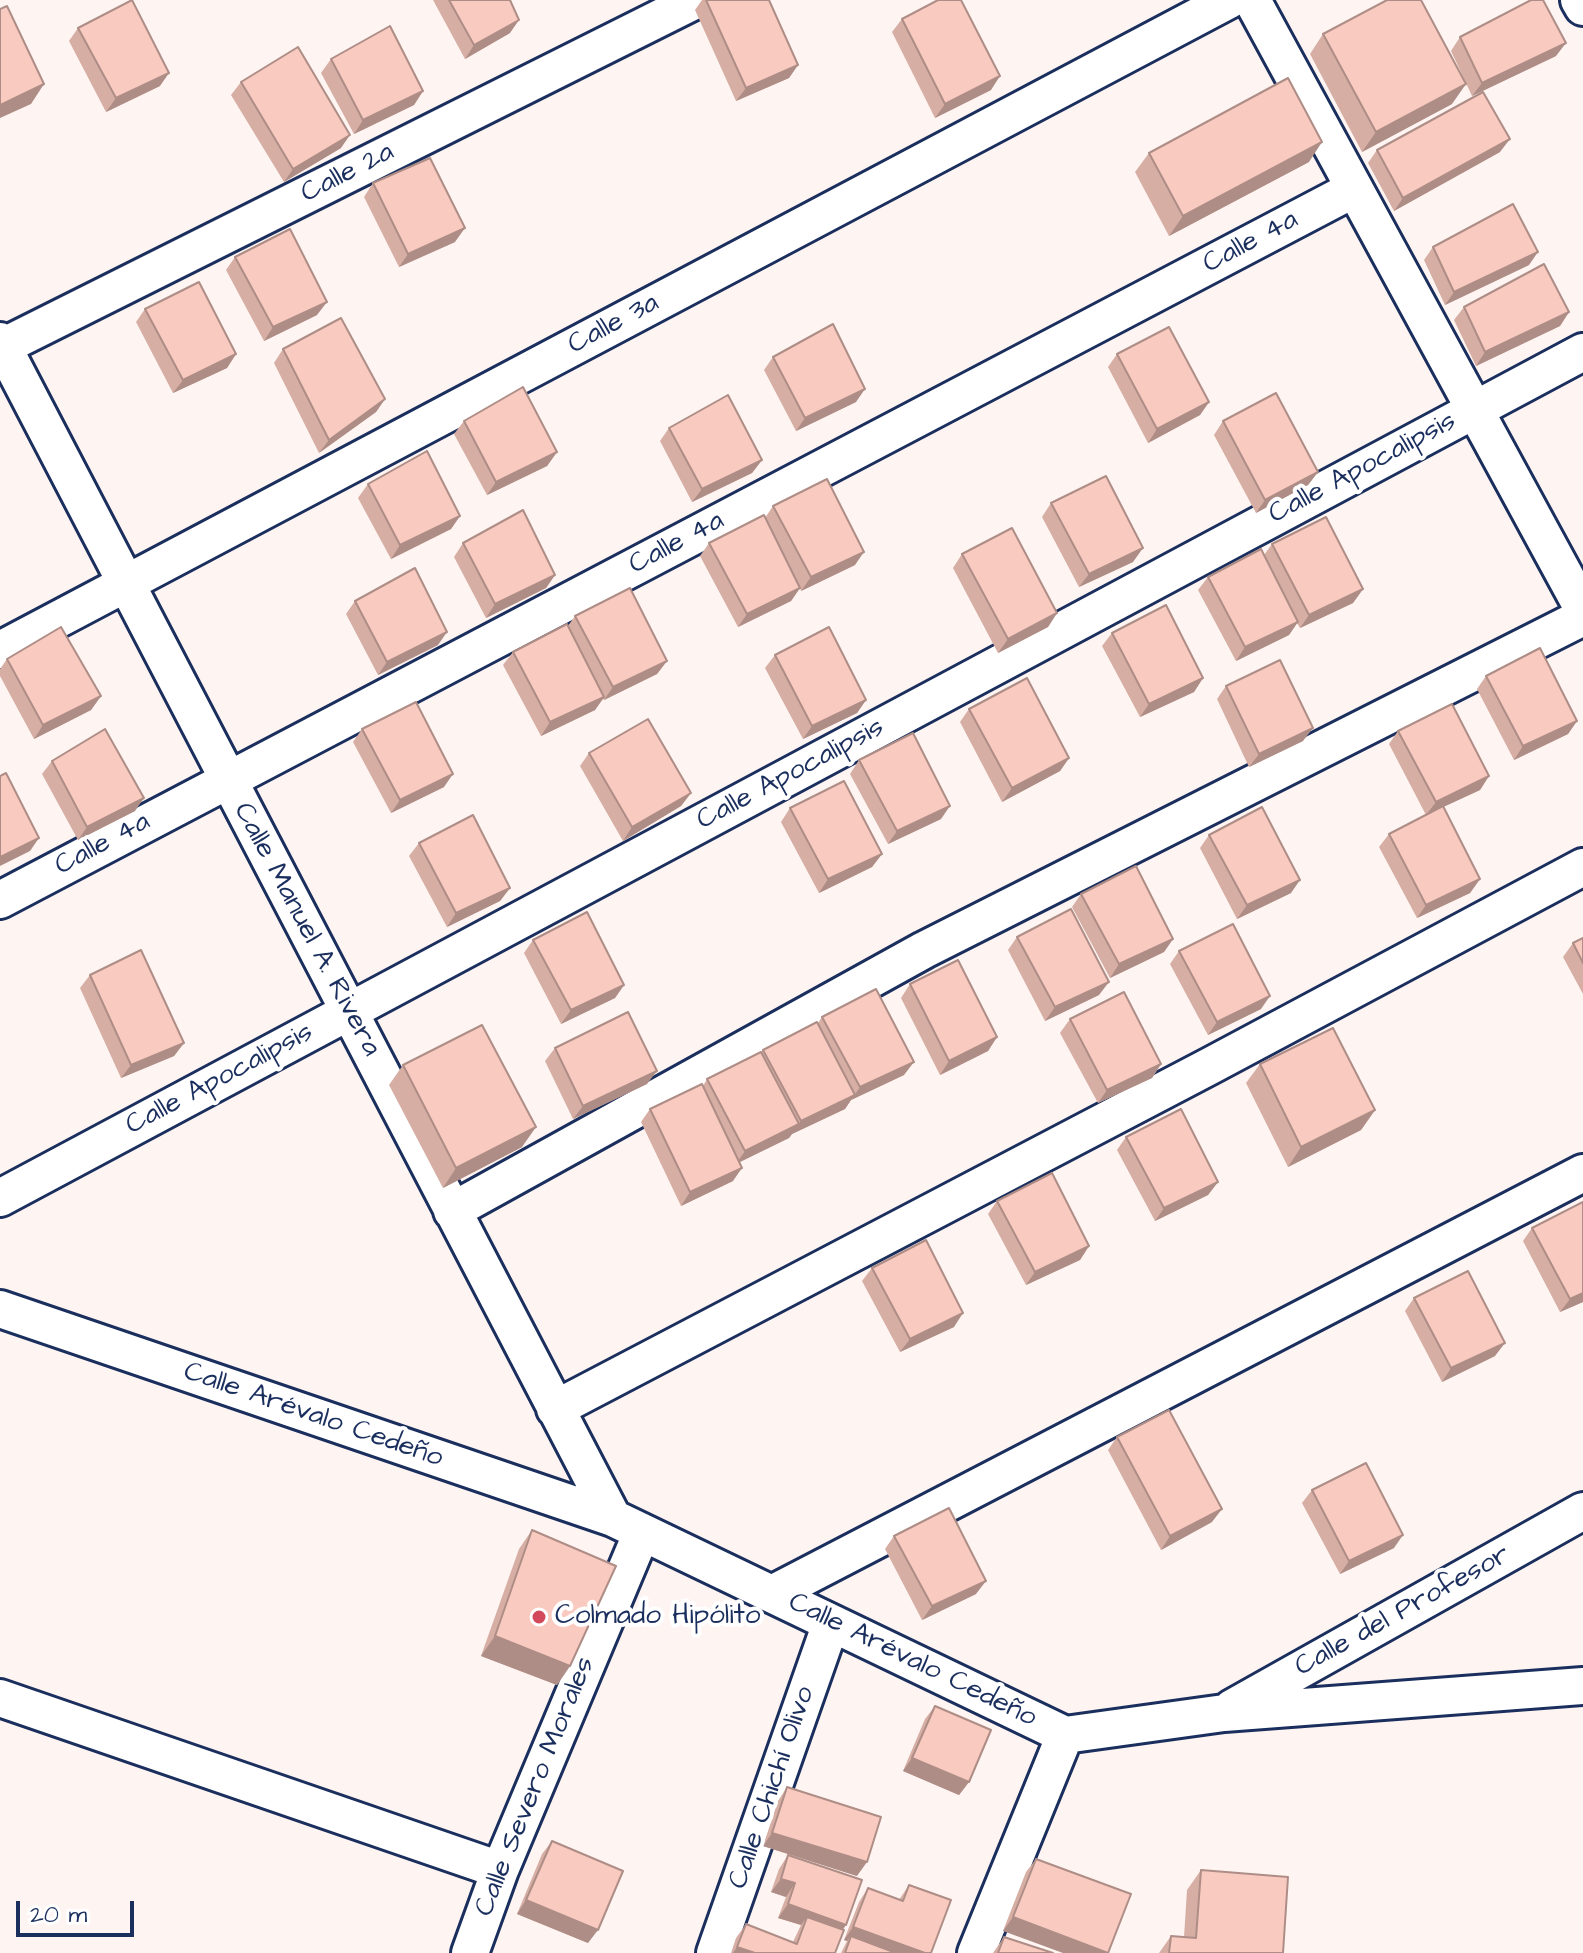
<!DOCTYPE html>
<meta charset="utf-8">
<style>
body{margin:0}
#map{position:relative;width:1583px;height:1953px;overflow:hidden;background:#fef4f2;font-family:"Architects Daughter",sans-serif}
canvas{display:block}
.scale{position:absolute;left:16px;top:1901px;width:118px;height:36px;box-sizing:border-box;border:4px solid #1b2f5e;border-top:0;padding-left:10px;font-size:24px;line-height:28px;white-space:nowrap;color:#1b2f5e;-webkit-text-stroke:6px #fff;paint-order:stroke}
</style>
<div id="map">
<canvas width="1583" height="1953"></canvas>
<div class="scale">20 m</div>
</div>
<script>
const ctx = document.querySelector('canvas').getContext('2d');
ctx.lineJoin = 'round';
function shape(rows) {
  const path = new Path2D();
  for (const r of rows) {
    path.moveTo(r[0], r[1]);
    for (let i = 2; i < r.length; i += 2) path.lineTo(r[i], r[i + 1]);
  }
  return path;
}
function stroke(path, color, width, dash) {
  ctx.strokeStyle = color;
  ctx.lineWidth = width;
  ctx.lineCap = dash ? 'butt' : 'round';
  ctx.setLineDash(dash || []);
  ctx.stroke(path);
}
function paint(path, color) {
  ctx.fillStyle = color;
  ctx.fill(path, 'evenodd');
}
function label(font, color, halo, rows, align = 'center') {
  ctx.font = font + ' "Architects Daughter",sans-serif';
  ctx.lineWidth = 8;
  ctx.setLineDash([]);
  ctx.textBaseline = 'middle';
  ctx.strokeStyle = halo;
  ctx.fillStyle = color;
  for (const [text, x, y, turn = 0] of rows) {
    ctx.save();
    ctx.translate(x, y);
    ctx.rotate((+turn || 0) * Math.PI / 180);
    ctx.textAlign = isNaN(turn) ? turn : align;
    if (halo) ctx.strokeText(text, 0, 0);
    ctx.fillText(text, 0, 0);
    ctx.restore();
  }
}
const street = shape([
 [1252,0,1583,609],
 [1579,0,1583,7],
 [0,341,613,1518],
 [0,348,696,0],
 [0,650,1229,0],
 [0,900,1354,189],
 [0,1198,1583,352],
 [452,1211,924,950,1583,617],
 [0,1309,613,1518,1065,1735,1224,1713,1583,1686],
 [555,1409,1210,1066,1583,867],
 [772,1594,1583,1173],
 [0,1698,500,1870],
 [1232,1708,1583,1511],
 [470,1953,500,1870,642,1532],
 [715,1953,831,1623],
 [976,1953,1065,1735]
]);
stroke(street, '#1b2f5e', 42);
stroke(street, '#fff', 36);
paint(shape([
 [433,0,510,0,510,33,465,59],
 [702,0,769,0,798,65,789,78,736,101,695,10],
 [902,19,991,90,935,118,892,32],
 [78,28,160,86,106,112,69,41],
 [1323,34,1452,104,1362,152,1310,54],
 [1460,37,1556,56,1472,96,1451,51],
 [331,59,423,91,414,105,354,134,321,73],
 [241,82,341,148,284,182,231,95],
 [1377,150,1500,152,1394,211,1368,163],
 [1149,153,1309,162,1169,236,1135,172],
 [373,183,455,242,399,267,364,197],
 [1433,247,1529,265,1445,305,1424,260],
 [235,257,317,315,264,341,226,270],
 [1464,307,1569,312,1560,326,1476,366,1454,320],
 [145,309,236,354,227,368,173,393,136,322],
 [283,349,385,399,376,412,319,453,274,363],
 [1117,354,1209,402,1200,415,1148,443,1108,367],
 [773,357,856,402,796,431,764,370],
 [464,421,557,452,547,466,487,495,454,434],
 [1223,421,1318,472,1308,485,1256,513,1214,435],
 [669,428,762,460,752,473,692,502,660,441],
 [368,484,460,516,451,529,391,559,358,498],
 [1051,503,1133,562,1079,587,1042,517],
 [773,506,855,565,801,591,800,588,791,601,738,627,700,556,709,543,765,518],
 [463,543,555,575,546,588,486,618,454,557],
 [1272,544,1363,589,1353,603,1300,628,1297,623,1289,635,1236,661,1198,590,1208,577,1264,555],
 [962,554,1057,613,1048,627,998,653,953,568],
 [355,601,438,645,378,675,346,614],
 [575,616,667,661,657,674,604,700,603,699,595,710,541,736,503,665,513,652,568,626],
 [1112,633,1203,678,1194,692,1140,717,1102,646],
 [775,655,866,700,857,713,803,739,765,668],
 [7,659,101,696,91,710,34,739,0,676,0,669],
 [1486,676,1577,721,1568,734,1514,760,1477,689],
 [1226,686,1303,741,1249,767,1217,699],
 [969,709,1069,758,1060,771,1002,802,960,722],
 [362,729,444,787,391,813,353,742],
 [1398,731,1489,776,1480,790,1443,807,1480,879,1470,893,1417,918,1379,847,1389,834,1426,815,1389,744],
 [589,753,691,793,681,806,623,841,580,766],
 [859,760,941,819,888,844,850,774],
 [52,761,135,811,78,840,42,774],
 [790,808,882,854,872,867,819,893,781,822],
 [1209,835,1291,893,1237,919,1200,848],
 [419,843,510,888,500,901,447,927,409,856],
 [1081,894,1173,939,1164,952,1110,978,1072,907],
 [1017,937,1099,995,1045,1021,1008,950],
 [1583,938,1583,994,1563,957,1573,943],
 [533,940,624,985,615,998,561,1024,524,953],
 [1179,951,1261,1009,1208,1035,1170,964],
 [90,975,184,1043,174,1056,121,1078,80,988],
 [910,984,997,1037,988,1051,940,1075,901,998],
 [822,1017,904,1075,851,1100,845,1109,792,1134,789,1138,739,1162,733,1181,681,1206,641,1122,650,1109,703,1086,707,1079,761,1052,763,1050,818,1023],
 [1070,1019,1161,1064,1152,1078,1098,1103,1060,1033],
 [555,1048,647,1084,573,1119,545,1061],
 [1260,1064,1375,1110,1361,1130,1288,1167,1246,1083],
 [403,1065,522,1147,443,1188,389,1085],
 [1126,1137,1218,1182,1208,1195,1155,1221,1117,1150],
 [997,1201,1089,1246,1080,1260,1026,1285,988,1214],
 [1583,1202,1583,1302,1560,1312,1523,1241,1532,1228],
 [872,1268,954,1327,900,1352,862,1281],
 [1414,1298,1495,1356,1442,1382,1405,1311],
 [1117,1437,1212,1522,1161,1550,1108,1450],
 [1312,1490,1394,1548,1340,1574,1302,1503],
 [532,1530,570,1666,557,1685,481,1656,519,1549],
 [894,1536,976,1594,922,1620,885,1549],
 [935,1706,969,1782,959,1795,903,1771,925,1719],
 [787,1787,857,1876,763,1846,778,1801],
 [552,1841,588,1943,517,1914,542,1854],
 [788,1855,843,1930,835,1953,731,1953,736,1938,746,1924,793,1942,801,1925,778,1918,786,1897,771,1892,779,1869],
 [1036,1859,1131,1894,1003,1931,1026,1872],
 [1201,1870,1283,1953,1159,1953,1171,1936,1184,1937,1187,1890],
 [909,1885,931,1953,841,1953,847,1941,844,1940,859,1902,868,1888,899,1900],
 [1004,1937,1053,1953,993,1953]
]), '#d6aea4');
paint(shape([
 [519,20,510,33,465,59,474,45],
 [1566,43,1556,56,1472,96,1482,83],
 [798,65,789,78,736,101,746,88],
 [169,73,160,86,106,112,116,98],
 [1000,76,991,90,935,118,945,104],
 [44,84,31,104,0,118,0,105],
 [1466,84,1452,104,1362,152,1376,132],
 [423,91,414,105,354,134,363,120],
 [350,135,341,148,284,182,293,169],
 [1510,139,1500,152,1394,211,1403,198],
 [1322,142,1309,162,1169,236,1183,216],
 [465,228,455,242,399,267,408,254],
 [1538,252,1529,265,1445,305,1454,292],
 [327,302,317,315,264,341,273,327],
 [1569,312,1560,326,1476,366,1485,352],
 [236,354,227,368,173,393,183,380],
 [865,389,856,402,796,431,805,418],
 [385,399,376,412,319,453,329,440],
 [1209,402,1200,415,1148,443,1157,429],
 [557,452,547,466,487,495,496,482],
 [762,460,752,473,692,502,702,489],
 [1318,472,1308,485,1256,513,1265,500],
 [460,516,451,529,391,559,400,545],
 [1143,548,1133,562,1079,587,1089,574],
 [864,552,855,565,801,591,811,577],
 [555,575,546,588,486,618,495,604],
 [800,588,791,601,738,627,747,614],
 [1363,589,1353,603,1300,628,1309,615],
 [1057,613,1048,627,998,653,1008,639],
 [1298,622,1289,635,1236,661,1245,647],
 [447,632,438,645,378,675,387,662],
 [667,661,657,674,604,700,613,687],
 [1203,678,1194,692,1140,717,1149,704],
 [101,696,91,710,34,739,43,725],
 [604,697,595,710,541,736,550,722],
 [866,700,857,713,803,739,812,726],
 [1577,721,1568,734,1514,760,1523,746],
 [1313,728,1303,741,1249,767,1259,754],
 [1069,758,1060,771,1002,802,1012,788],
 [453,774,444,787,391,813,400,800],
 [1489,776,1480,790,1426,815,1436,802],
 [691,793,681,806,623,841,632,827],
 [144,798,135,811,78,840,87,827],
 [950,806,941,819,888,844,897,831],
 [39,838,30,851,0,866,0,857],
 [882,854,872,867,819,893,828,879],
 [1480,879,1470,893,1417,918,1426,905],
 [1300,880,1291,893,1237,919,1247,905],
 [510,888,500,901,447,927,456,913],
 [1173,939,1164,952,1110,978,1119,964],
 [1109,982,1099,995,1045,1021,1055,1007],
 [624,985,615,998,561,1024,571,1010],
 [1270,996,1261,1009,1208,1035,1217,1022],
 [997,1037,988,1051,940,1075,949,1061],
 [184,1043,174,1056,121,1078,131,1065],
 [914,1062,904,1075,851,1100,845,1109,792,1134,789,1138,736,1164,745,1151,798,1124,801,1121,854,1096,860,1087],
 [1161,1064,1152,1078,1098,1103,1107,1090],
 [657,1071,647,1084,573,1119,583,1106],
 [1375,1110,1361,1130,1288,1167,1301,1147],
 [536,1127,522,1147,443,1188,456,1168],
 [742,1168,733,1181,681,1206,690,1192],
 [1218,1182,1208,1195,1155,1221,1164,1208],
 [1089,1246,1080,1260,1026,1285,1035,1272],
 [1583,1293,1583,1302,1560,1312,1570,1299],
 [963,1313,954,1327,900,1352,910,1339],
 [1505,1343,1495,1356,1442,1382,1451,1368],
 [1222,1509,1212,1522,1161,1550,1170,1536],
 [1403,1535,1394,1548,1340,1574,1349,1561],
 [986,1581,976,1594,922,1620,932,1606],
 [495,1636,570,1666,557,1685,481,1656],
 [912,1758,969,1782,959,1795,903,1771],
 [772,1833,867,1862,857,1876,763,1846],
 [781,1879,795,1883,786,1897,771,1892],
 [526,1900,598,1930,588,1943,517,1914],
 [788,1904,846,1925,837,1938,807,1917,801,1925,778,1918],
 [1013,1917,1107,1953,1063,1953,1003,1931],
 [853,1927,925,1953,879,1953,851,1936,847,1941,844,1940],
 [737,1947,755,1953,733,1953]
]), '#ae8d86');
const building = shape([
 [132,0,169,73,116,98,78,28,132,0],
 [449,0,510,0,519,20,474,45,449,0],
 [706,0,769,0,798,65,746,88,706,0],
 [938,0,961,0,1000,76,945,104,902,19,938,0],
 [1387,0,1421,0,1466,84,1376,132,1323,34,1387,0],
 [1531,0,1543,0,1566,43,1482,83,1460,37,1531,0],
 [7,6,44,84,0,105,0,9,7,6],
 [390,26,423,91,363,120,331,59,390,26],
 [298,47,350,135,293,169,241,82,298,47],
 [1288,78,1322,142,1183,216,1149,153,1288,78],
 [1483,92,1510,139,1403,198,1377,150,1483,92],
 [430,158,465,228,408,254,373,183,430,158],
 [1513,204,1538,252,1454,292,1433,247,1513,204],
 [290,229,327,302,273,327,235,257,290,229],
 [1544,264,1569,312,1485,352,1464,307,1544,264],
 [199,282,236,354,183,380,145,309,199,282],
 [341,318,385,399,329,440,283,349,341,318],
 [833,324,865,389,805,418,773,357,833,324],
 [1169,327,1209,402,1157,429,1117,354,1169,327],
 [523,387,557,452,496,482,464,421,523,387],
 [1276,393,1318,472,1265,500,1223,421,1276,393],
 [728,395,762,460,702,489,669,428,728,395],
 [427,451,460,516,400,545,368,484,427,451],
 [1106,476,1143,548,1089,574,1051,503,1106,476],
 [827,479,864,552,811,577,773,506,827,479],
 [523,510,555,575,495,604,463,543,523,510],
 [764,515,800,588,747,614,709,543,764,515],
 [1326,517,1363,589,1309,615,1272,544,1326,517],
 [1012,528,1057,613,1008,639,962,554,1012,528],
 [1261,549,1298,622,1245,647,1208,577,1261,549],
 [415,568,447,632,387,662,355,601,415,568],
 [630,588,667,661,613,687,575,616,630,588],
 [1166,605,1203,678,1149,704,1112,633,1166,605],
 [567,624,604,697,550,722,513,652,567,624],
 [61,627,101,696,43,725,7,659,61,627],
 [829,627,866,700,812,726,775,655,829,627],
 [1540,648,1577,721,1523,746,1486,676,1540,648],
 [1280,660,1313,728,1259,754,1226,686,1280,660],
 [1027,678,1069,758,1012,788,969,709,1027,678],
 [416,702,453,774,400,800,362,729,416,702],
 [1452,704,1489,776,1436,802,1398,731,1452,704],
 [648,719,691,793,632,827,589,753,648,719],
 [105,729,144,798,87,827,52,761,105,729],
 [913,733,950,806,897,831,859,760,913,733],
 [6,773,39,838,0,857,0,776,6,773],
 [844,781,882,854,828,879,790,808,844,781],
 [1443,806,1480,879,1426,905,1389,834,1443,806],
 [1262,807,1300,880,1247,905,1209,835,1262,807],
 [473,815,510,888,456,913,419,843,473,815],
 [1136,866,1173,939,1119,964,1081,894,1136,866],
 [1071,909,1109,982,1055,1007,1017,937,1071,909],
 [587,912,624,985,571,1010,533,940,587,912],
 [1233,924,1270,996,1217,1022,1179,951,1233,924],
 [1583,938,1583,963,1573,943,1583,938],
 [141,950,184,1043,131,1065,90,975,141,950],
 [958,960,997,1037,949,1061,910,984,958,960],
 [876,989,914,1062,860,1087,822,1017,876,989],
 [1124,992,1161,1064,1107,1090,1070,1019,1124,992],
 [628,1012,657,1071,583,1106,555,1048,628,1012],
 [817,1022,855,1095,801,1121,763,1050,817,1022],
 [482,1025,536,1127,456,1168,403,1065,482,1025],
 [1333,1028,1375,1110,1301,1147,1260,1064,1333,1028],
 [761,1052,799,1124,745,1151,707,1079,761,1052],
 [702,1084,742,1168,690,1192,650,1109,702,1084],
 [1181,1109,1218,1182,1164,1208,1126,1137,1181,1109],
 [1052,1173,1089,1246,1035,1272,997,1201,1052,1173],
 [1583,1202,1583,1293,1570,1299,1532,1228,1583,1202],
 [926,1240,963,1313,910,1339,872,1268,926,1240],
 [1468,1271,1505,1343,1451,1368,1414,1298,1468,1271],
 [1169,1410,1222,1509,1170,1536,1117,1437,1169,1410],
 [1366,1463,1403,1535,1349,1561,1312,1490,1366,1463],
 [949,1508,986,1581,932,1606,894,1536,949,1508],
 [532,1530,616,1566,570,1666,495,1636,532,1530],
 [935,1706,991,1730,969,1782,912,1758,935,1706],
 [787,1787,881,1817,867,1862,772,1833,787,1787],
 [552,1841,623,1871,598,1930,526,1900,552,1841],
 [788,1855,862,1880,846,1925,788,1904,795,1883,781,1879,788,1855],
 [1036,1859,1131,1894,1108,1953,1013,1917,1036,1859],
 [1201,1870,1288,1877,1283,1953,1169,1953,1171,1936,1196,1938,1201,1870],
 [909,1885,951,1900,931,1953,925,1953,853,1927,868,1888,903,1901,909,1885],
 [807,1917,844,1930,835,1953,755,1953,737,1947,746,1924,797,1944,807,1917],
 [851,1936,896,1953,845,1953,851,1936],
 [1004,1937,1053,1953,998,1953,1004,1937]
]);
paint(building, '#f9cabf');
stroke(building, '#ae8d86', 2);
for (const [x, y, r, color] of [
 [539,1617,8,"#d1495b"]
]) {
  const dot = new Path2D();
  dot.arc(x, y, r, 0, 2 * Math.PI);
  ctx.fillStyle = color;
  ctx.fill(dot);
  stroke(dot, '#fff', 3);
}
label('28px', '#1b2f5e', '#fff', [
 ["Calle 2a",348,174,-27],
 ["Calle 4a",1251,243,-28],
 ["Calle 3a",614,325,-28],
 ["Calle Apocalipsis",1363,469,-28],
 ["Calle 4a",677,544,-28],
 ["Calle Apocalipsis",791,775,-28],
 ["Calle 4a",103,845,-28],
 ["Calle Manuel A. Rivera",306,930,62],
 ["Calle Apocalipsis",220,1080,-28],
 ["Calle Arévalo Cedeño",313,1416,19],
 ["Calle del Profesor",1403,1612,-29],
 ["Calle Arévalo Cedeño",912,1661,26],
 ["Calle Severo Morales",536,1787,-68],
 ["Calle Chichí Olivo",773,1788,-71]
]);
label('28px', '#1b2f5e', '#fff', [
 ["Colmado Hipólito",555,1617]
], 'left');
</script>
